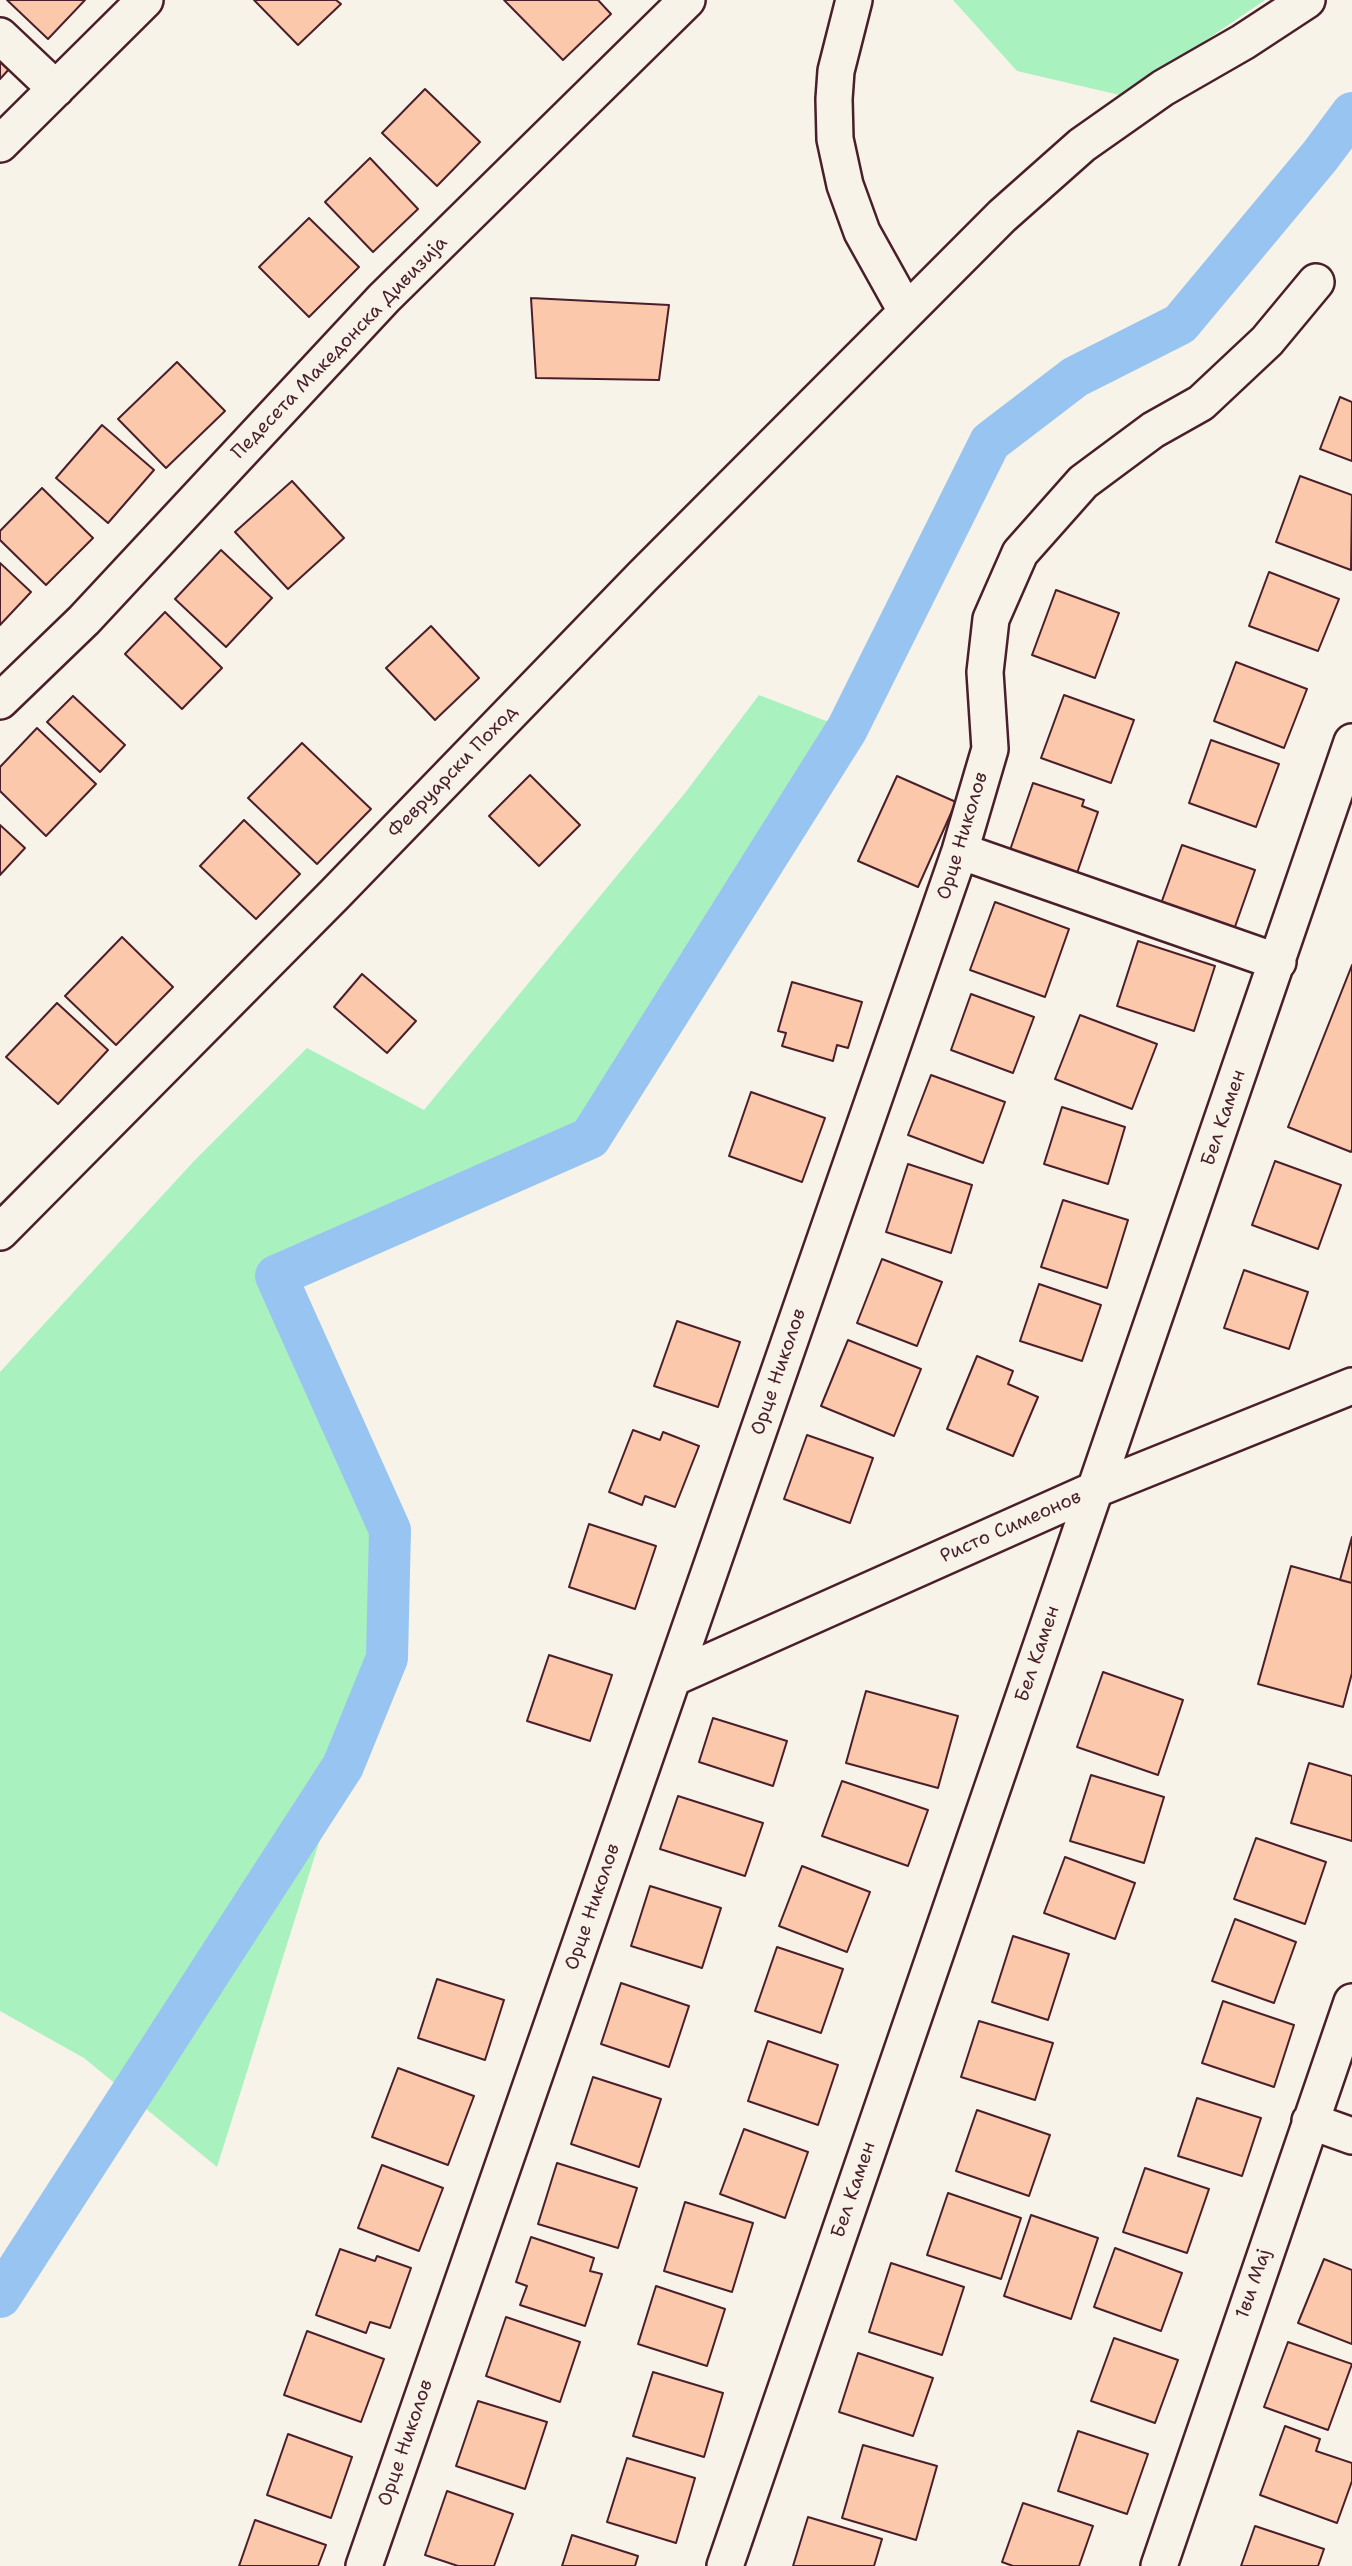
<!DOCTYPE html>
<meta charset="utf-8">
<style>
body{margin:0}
canvas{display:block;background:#f7f3e8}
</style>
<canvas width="1352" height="2566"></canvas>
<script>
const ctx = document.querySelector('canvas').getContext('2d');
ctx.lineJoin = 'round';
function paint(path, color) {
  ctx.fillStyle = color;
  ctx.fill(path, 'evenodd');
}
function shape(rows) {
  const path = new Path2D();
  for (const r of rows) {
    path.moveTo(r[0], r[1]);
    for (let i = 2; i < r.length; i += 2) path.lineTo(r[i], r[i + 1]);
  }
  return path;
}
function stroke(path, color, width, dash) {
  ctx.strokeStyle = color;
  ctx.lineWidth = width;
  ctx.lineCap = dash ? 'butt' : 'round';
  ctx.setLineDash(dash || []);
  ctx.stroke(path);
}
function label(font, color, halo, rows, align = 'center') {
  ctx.font = font + ' "Shantell Sans",sans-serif';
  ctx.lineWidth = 7;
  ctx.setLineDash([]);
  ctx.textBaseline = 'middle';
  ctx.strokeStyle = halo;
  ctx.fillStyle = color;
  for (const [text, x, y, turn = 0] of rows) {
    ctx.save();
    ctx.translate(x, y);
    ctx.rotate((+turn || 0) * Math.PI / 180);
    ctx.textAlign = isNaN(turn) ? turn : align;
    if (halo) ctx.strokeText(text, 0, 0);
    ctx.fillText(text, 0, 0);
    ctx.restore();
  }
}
paint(shape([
 [953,0,1265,0,1124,96,1017,71],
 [759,695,847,729,605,1133,276,1277,390,1530,387,1658,343,1766,217,2167,84,2058,0,2011,0,1372,194,1161,307,1048,424,1110,685,793]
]), '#a9f1be');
stroke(shape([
 [0,2297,343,1766,387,1658,390,1530,276,1276,590,1138,847,729,990,442,1075,377,1180,324,1320,156,1352,113]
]), '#98c4f2', 42);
const building = shape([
 [7,0,85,0,48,39,7,0],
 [254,0,336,0,341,4,298,45,254,0],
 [504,0,598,0,611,14,563,60,504,0],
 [0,57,11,67,0,79,0,57],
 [425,89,480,142,437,186,382,133,425,89],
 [370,158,418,209,373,252,325,202,370,158],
 [309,218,359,267,309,317,259,267,309,218],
 [531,298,669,305,659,380,536,378,531,298],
 [177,362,225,411,166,468,118,419,177,362],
 [1340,397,1352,402,1352,461,1320,449,1340,397],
 [102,425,154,470,108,523,56,478,102,425],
 [1300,476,1352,495,1351,570,1276,542,1300,476],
 [292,481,344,538,288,589,235,532,292,481],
 [42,488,93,538,46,585,0,540,0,531,42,488],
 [221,550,272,598,226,647,175,599,221,550],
 [0,563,31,592,0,625,0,563],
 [1269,572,1339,599,1318,651,1249,626,1269,572],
 [1056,590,1119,613,1095,678,1032,655,1056,590],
 [165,612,222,668,182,709,125,654,165,612],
 [431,626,479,678,435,720,386,668,431,626],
 [1236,662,1307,689,1284,748,1214,721,1236,662],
 [1064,695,1134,720,1111,783,1041,758,1064,695],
 [73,696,125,745,100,772,47,722,73,696],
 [37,728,96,784,46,836,0,791,0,767,37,728],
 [1211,740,1279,764,1256,827,1189,803,1211,740],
 [302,743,371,809,317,864,248,798,302,743],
 [530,775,580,825,539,866,489,816,530,775],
 [897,776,956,802,918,887,858,861,897,776],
 [1033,783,1084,800,1082,806,1098,812,1075,879,1008,856,1033,783],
 [244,820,300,874,256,919,200,866,244,820],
 [0,825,25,848,0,875,0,825],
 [1182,845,1255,870,1231,938,1158,912,1182,845],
 [995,902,1069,929,1045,997,970,970,995,902],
 [122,937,173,987,116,1045,65,996,122,937],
 [1138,941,1215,966,1194,1031,1117,1006,1138,941],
 [1352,965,1352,1149,1351,1152,1288,1127,1352,965],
 [362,974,416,1021,387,1053,334,1007,362,974],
 [792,982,862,1002,848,1048,837,1045,833,1061,782,1046,786,1033,778,1031,792,982],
 [971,994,1034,1017,1013,1073,951,1050,971,994],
 [57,1003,108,1050,58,1104,6,1057,57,1003],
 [1080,1015,1157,1044,1132,1109,1055,1079,1080,1015],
 [931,1075,1005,1102,983,1163,908,1135,931,1075],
 [751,1092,825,1118,802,1182,729,1156,751,1092],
 [1062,1107,1125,1127,1108,1184,1044,1164,1062,1107],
 [1275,1161,1341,1185,1318,1249,1252,1225,1275,1161],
 [908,1164,972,1185,951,1253,886,1232,908,1164],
 [1063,1200,1128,1220,1107,1288,1041,1267,1063,1200],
 [882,1259,942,1282,917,1346,857,1323,882,1259],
 [1244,1270,1308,1292,1289,1349,1224,1328,1244,1270],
 [1039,1284,1101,1305,1082,1361,1020,1341,1039,1284],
 [677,1321,740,1342,718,1407,654,1386,677,1321],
 [848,1340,921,1369,894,1436,821,1406,848,1340],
 [977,1356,1013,1371,1008,1384,1038,1397,1013,1456,947,1429,977,1356],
 [633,1430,660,1440,663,1432,699,1446,675,1507,645,1496,642,1505,609,1492,633,1430],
 [807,1435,873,1458,850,1523,784,1499,807,1435],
 [589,1524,656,1546,635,1609,569,1587,589,1524],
 [1352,1537,1352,1583,1340,1580,1352,1537],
 [1291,1566,1352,1583,1352,1673,1343,1707,1258,1684,1291,1566],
 [549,1655,612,1675,590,1741,527,1721,549,1655],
 [1103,1672,1183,1700,1158,1775,1077,1747,1103,1672],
 [866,1691,958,1716,938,1788,846,1763,866,1691],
 [713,1718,787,1741,773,1786,699,1762,713,1718],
 [1309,1763,1352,1776,1352,1841,1291,1823,1309,1763],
 [1091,1775,1164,1797,1144,1863,1070,1841,1091,1775],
 [842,1781,928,1810,908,1866,822,1836,842,1781],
 [678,1796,763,1823,745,1876,660,1849,678,1796],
 [1256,1838,1326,1862,1305,1924,1234,1899,1256,1838],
 [1065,1857,1135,1883,1115,1939,1044,1913,1065,1857],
 [802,1866,870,1892,847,1952,779,1926,802,1866],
 [650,1886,721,1908,702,1968,631,1946,650,1886],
 [1235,1919,1296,1942,1274,2003,1212,1981,1235,1919],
 [1013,1936,1069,1954,1048,2020,992,2002,1013,1936],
 [777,1947,843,1969,821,2033,755,2011,777,1947],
 [437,1979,504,2000,485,2060,418,2038,437,1979],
 [621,1983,689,2006,669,2067,601,2044,621,1983],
 [1223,2001,1294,2025,1274,2087,1202,2063,1223,2001],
 [979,2021,1053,2043,1035,2100,961,2077,979,2021],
 [768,2041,838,2065,818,2125,748,2101,768,2041],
 [398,2068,474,2096,448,2165,372,2137,398,2068],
 [593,2077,661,2099,639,2167,571,2144,593,2077],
 [1197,2098,1261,2118,1242,2176,1178,2156,1197,2098],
 [977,2110,1050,2135,1029,2196,956,2171,977,2110],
 [744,2129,808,2152,785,2218,720,2194,744,2129],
 [557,2163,637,2188,618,2248,538,2224,557,2163],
 [382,2165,443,2188,419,2251,358,2228,382,2165],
 [1145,2168,1209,2189,1187,2253,1123,2232,1145,2168],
 [948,2193,1021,2218,1001,2279,927,2255,948,2193],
 [685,2202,753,2223,732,2292,664,2271,685,2202],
 [1031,2215,1098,2238,1071,2319,1004,2296,1031,2215],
 [531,2237,594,2258,590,2271,602,2274,585,2326,520,2305,527,2286,516,2282,531,2237],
 [1115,2248,1182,2273,1161,2331,1094,2307,1115,2248],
 [340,2249,375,2261,377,2256,411,2268,390,2328,370,2322,366,2333,316,2315,340,2249],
 [1324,2259,1352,2270,1352,2344,1298,2323,1324,2259],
 [891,2263,964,2287,942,2355,869,2332,891,2263],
 [656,2286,725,2309,707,2366,638,2344,656,2286],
 [506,2317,580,2342,560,2402,486,2376,506,2317],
 [307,2331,384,2359,361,2422,284,2395,307,2331],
 [1114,2338,1178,2360,1155,2423,1091,2401,1114,2338],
 [1288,2342,1352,2364,1328,2430,1264,2407,1288,2342],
 [858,2353,933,2378,913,2436,839,2412,858,2353],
 [653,2372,723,2393,704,2457,633,2436,653,2372],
 [478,2401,547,2422,525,2489,456,2466,478,2401],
 [1285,2426,1320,2439,1316,2451,1352,2463,1352,2481,1337,2523,1260,2495,1285,2426],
 [1078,2431,1148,2454,1127,2514,1058,2491,1078,2431],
 [288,2434,352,2457,331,2518,267,2495,288,2434],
 [863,2445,937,2466,916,2540,842,2518,863,2445],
 [627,2458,695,2478,676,2543,607,2522,627,2458],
 [447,2491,513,2514,494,2566,458,2566,425,2555,447,2491],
 [1023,2503,1093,2526,1079,2566,1013,2566,1002,2562,1023,2503],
 [808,2517,882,2539,874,2566,793,2566,808,2517],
 [255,2520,326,2545,318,2566,239,2566,255,2520],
 [1255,2526,1324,2549,1318,2566,1241,2566,1255,2526],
 [572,2535,638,2556,635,2566,562,2566,572,2535]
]);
paint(building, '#fbc8ab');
stroke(building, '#4a1f2b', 2);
const minor = shape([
 [854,0,836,71,834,99,835,139,845,185,862,232,906,311],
 [0,36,56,89],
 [0,144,145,0],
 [0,701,84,620,384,298,687,0],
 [960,851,1278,962],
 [0,1232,334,895,643,576,1002,216,1082,145,1163,88,1243,42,1307,0],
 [673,1678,1094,1490,1352,1386],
 [1310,2121,1352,2136],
 [364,2566,960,851,990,749,985,672,991,619,1020,553,1083,482,1153,430,1201,403,1267,341,1316,282],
 [725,2566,1352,742],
 [1159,2566,1352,2002]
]);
stroke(minor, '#4a1f2b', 40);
stroke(minor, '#f7f3e8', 35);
label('19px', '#4a1f2b', '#f7f3e8', [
 ["Педесета Македонска Дивизија",340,348,-46],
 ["Февруарски Поход",453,772,-46],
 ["Орце Николов",963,836,-73],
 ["Бел Камен",1224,1118,-71],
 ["Орце Николов",779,1372,-71],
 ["Ристо Симеонов",1011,1527,-24],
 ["Бел Камен",1038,1654,-71],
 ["Орце Николов",593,1907,-71],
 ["Бел Камен",854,2190,-71],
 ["1ви Мај",1254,2284,-71],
 ["Орце Николов",406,2443,-71]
]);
</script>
